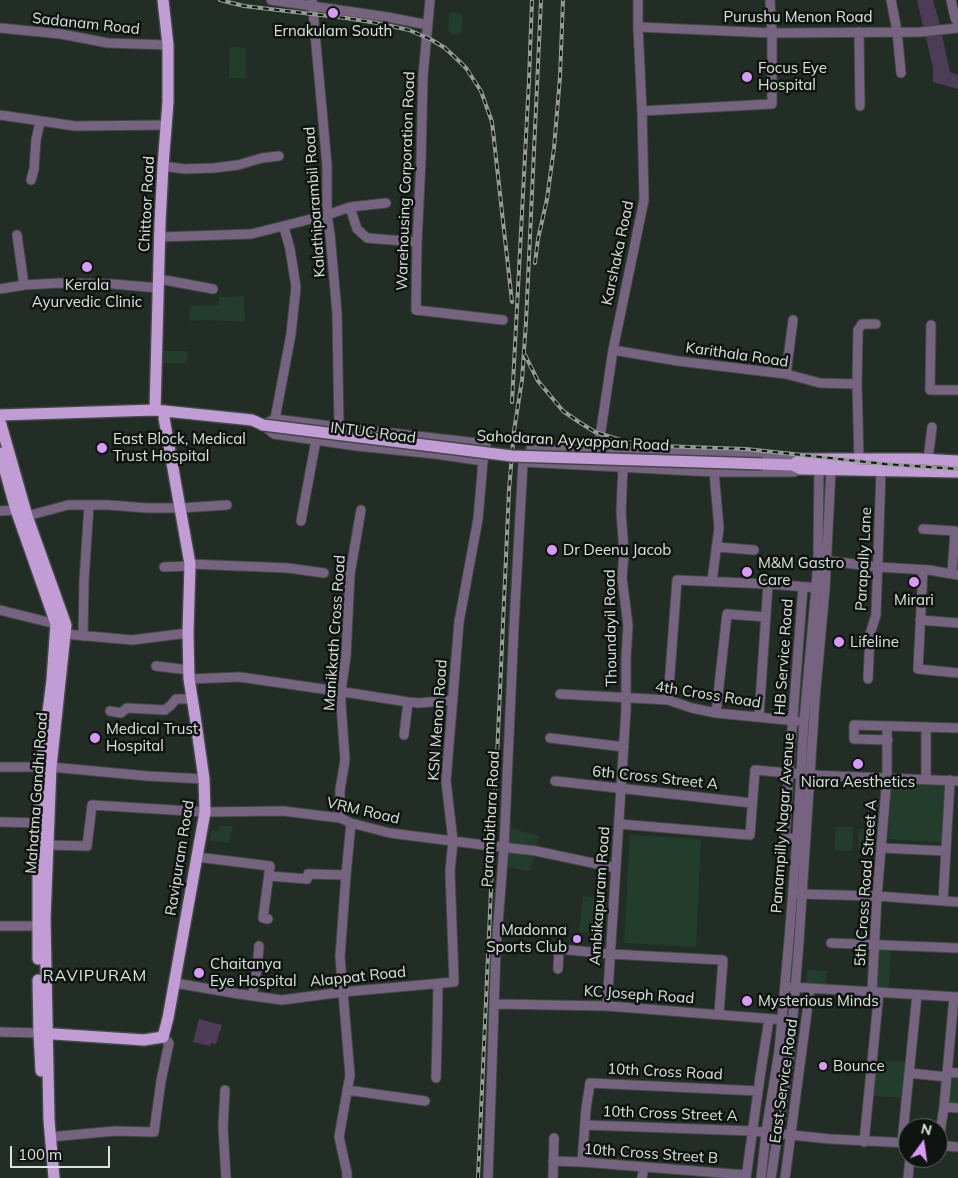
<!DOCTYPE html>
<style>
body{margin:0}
#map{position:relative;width:958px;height:1178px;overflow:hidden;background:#222d25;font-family:Mulish,sans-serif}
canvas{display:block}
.north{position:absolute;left:898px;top:1118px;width:50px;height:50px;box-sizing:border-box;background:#0f1410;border:1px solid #616762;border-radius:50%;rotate:14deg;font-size:14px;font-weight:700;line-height:20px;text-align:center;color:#dce3de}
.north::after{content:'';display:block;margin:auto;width:18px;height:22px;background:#d99af7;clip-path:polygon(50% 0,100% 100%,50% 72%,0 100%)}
.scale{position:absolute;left:10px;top:1146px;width:100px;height:22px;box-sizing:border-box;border:2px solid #dce3de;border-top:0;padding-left:6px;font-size:15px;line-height:18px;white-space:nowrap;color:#dce3de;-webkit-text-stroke:4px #0f1410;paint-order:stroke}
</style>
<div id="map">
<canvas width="958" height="1178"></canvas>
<div class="north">N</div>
<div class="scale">100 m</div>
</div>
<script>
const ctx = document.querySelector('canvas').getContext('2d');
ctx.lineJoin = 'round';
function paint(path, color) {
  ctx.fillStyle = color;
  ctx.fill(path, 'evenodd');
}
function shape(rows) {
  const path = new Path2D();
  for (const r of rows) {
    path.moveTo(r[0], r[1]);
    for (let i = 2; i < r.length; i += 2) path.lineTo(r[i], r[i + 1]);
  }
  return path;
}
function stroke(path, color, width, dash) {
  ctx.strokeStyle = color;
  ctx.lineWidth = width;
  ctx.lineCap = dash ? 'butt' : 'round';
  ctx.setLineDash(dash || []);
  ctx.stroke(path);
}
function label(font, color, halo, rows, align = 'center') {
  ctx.font = font + ' Mulish,sans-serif';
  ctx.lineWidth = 5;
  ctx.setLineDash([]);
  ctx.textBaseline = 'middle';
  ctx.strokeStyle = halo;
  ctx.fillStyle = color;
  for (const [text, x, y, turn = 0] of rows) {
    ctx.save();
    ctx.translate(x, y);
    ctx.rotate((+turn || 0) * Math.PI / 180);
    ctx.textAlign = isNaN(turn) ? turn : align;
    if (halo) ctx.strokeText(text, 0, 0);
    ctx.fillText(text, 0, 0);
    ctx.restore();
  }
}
paint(shape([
 [453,12,459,13,462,15,463,21,462,30,460,34,457,35,453,35,448,31,449,14],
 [230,47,246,48,246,78,229,78],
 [244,296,245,322,206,320,189,321,191,306,219,305,219,297],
 [161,351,188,351,187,363,160,363],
 [892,782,947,786,943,843,888,839],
 [219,826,233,826,229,843,210,841,211,831,217,832],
 [507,827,539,836,536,847,507,844],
 [836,827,853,827,852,851,834,850],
 [859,829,875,829,874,850,858,850],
 [630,835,701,839,696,947,624,943],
 [509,853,534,857,530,871,505,867,506,857],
 [583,896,607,899,604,934,579,932],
 [879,949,891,949,889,987,877,987],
 [807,970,827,971,826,986,806,985],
 [876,1060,906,1062,903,1098,874,1096],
 [950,1074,958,1075,958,1105,947,1104]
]), '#233d2c');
paint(shape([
 [917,0,933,0,940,25,950,72,958,75,958,89,933,82,933,68],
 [199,1019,222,1025,216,1044,211,1043,210,1046,193,1042]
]), '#4d3c55');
const minor = shape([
 [271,0,387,17,428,25],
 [312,0,327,165,327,215,330,234,337,313,339,427],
 [430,0,423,76,421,160,417,242,416,310,503,320],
 [891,0,897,31,901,73],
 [951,0,955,18,958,23],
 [638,27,772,33,921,32,958,28],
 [0,28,61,34,108,43,168,45],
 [859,32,860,106],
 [642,111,772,104,772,33,770,0],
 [0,115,75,126,167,125],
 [163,166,185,169,214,168,238,165,262,158,279,156],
 [31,180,34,169,36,140,40,122],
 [350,207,386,203],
 [17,235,24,285],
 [160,237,251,234,327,215,350,207,357,229,367,238,417,242],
 [159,279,213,289],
 [0,289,24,285,59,283,113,284,159,288],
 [931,325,930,390,958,390],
 [613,350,678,361,786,374,820,383,857,384],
 [786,374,793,320],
 [275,419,291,334,296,287,290,249,284,227],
 [598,450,613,350,644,200,642,111,638,27,638,0],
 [859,460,857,384,858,330,862,324,876,324],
 [928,460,932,427],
 [531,462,531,447,792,457,801,459],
 [0,511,16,510],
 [27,516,68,505,108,505,147,508,181,508,227,505],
 [301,521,316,440],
 [923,529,955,531,952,574],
 [717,547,754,550],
 [822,560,878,567,929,570,958,575],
 [190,564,288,568,324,573],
 [164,567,190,566],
 [923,570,918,669,958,673],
 [712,581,719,528,714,472],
 [0,610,56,624],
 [920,620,958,623],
 [65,634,132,640,188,633],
 [83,636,84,581,89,505],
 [156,666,189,670],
 [189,679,240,677,357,694,408,702,419,703,453,700],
 [868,679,870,634,876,615,881,471],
 [560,694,668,700,692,708,716,713,797,721],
 [668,700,677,580,768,584,820,588],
 [110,711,121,713,127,708,165,710,171,705,176,699,192,699],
 [716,713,727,614,766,617],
 [759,717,768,584],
 [404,735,408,702],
 [550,738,624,747],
 [888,740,854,739,854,725,958,728],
 [0,767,51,767,147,776,204,779],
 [926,779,926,727],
 [555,781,752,803],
 [340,818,340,790,345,760,341,704,341,691,346,656,350,574,361,510],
 [0,822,40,823],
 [619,824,750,835,755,770,811,775,958,781],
 [797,839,785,838,789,769,803,587],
 [47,845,87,846,92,805,205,812,283,811,340,818,351,823,390,833,484,845,536,851,616,868],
 [882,848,946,851],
 [197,857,270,866,263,918,268,919],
 [269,876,307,879,308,874,346,875],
 [798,894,877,896,958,902],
 [943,901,950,780],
 [0,926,37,926],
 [831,943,958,948],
 [558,969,559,949,610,954,723,960,719,1014],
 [175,983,239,994,282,1000,343,992,454,982,450,871,453,841,446,781,459,622,478,519,483,461,486,444,339,427,275,419,263,425,274,434,357,446,435,454,483,461],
 [791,987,958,997],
 [872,992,877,896,887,777,887,726],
 [252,996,257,969,259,946],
 [495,1004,607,1006,786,1020],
 [607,1006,626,710,626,658,628,625,622,578,624,552,621,512,623,467],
 [0,1032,39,1033],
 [947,1072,958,1073],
 [909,1073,947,1077],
 [436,1078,437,1040,438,984],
 [225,1090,223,1127,226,1178],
 [347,1090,425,1101],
 [944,1107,958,1108],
 [585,1125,753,1131,830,1139,908,1143],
 [50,1137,115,1131,154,1132,161,1081,169,1043,163,1037],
 [864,1142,879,992],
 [902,1143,917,995],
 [938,1145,944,1107,954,997],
 [938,1145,958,1147],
 [553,1161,582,1162,746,1175],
 [582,1162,586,1109,590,1083,758,1091],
 [347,1178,347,1173,339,1137,350,1075,340,957,346,875,351,823],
 [488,1178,496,949,504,847,514,625,523,462,714,472,794,472,801,469],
 [553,1178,554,1138],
 [642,1178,644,1167],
 [746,1178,760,1077,769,1019],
 [761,1178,766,1132,779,1051,789,940,797,839,804,721,816,588,818,559,819,469],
 [771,1178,790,1053,799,941,815,699,825,589,831,470],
 [785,1178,810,989],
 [908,1178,910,1158]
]);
const major = shape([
 [155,410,160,223,163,166,168,102,168,45,163,0],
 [0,415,155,410,252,420,263,425],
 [0,421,27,516,66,625,51,767,45,919,49,1120,54,1178],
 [0,453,16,510,56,624,52,680,41,767,38,868,38,959],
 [763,464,793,465,801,469,958,472],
 [793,465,801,459,920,459,958,461],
 [38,980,39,1033,41,1071],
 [39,1033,144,1040,163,1037,168,1018,205,812,204,779,195,716,189,679,188,633,190,564,164,418]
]);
stroke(minor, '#404a43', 11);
stroke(major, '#404a43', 14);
stroke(minor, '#76637f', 9);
stroke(major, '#c29cd5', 11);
const rail = shape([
 [220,0,244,6,346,18,377,23,409,30,432,40,445,48,460,62,466,68,481,91,492,122,512,302],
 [535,263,538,239,547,199,554,148,560,77,563,0],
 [525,355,538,381,563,411,579,422,595,432,627,442,660,446,746,449,885,464,958,469],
 [512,402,529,80,532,0],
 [478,1178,509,490,514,431,522,380,526,322,541,0]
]);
stroke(rail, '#949c96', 4);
stroke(rail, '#0f1410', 2, [5.5]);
const majorBridge = shape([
 [263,425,448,448,512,456,763,464]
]);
stroke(majorBridge, '#404a43', 14, []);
stroke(majorBridge, '#c29cd5', 11);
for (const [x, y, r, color] of [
 [333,13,6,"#d99af7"],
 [747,77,6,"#d99af7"],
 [87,267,6,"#d99af7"],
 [102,448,6,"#d99af7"],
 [552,550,6,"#d99af7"],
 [747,572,6,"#d99af7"],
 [914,582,6,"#d99af7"],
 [839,642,6,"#d99af7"],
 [95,738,6,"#d99af7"],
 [858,764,6,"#d99af7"],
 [577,939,5,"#d99af7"],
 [199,973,6,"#d99af7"],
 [747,1001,6,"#d99af7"],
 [823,1066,5,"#d99af7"]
]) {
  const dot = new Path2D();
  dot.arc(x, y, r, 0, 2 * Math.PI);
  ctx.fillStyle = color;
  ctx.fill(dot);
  stroke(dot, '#0f1410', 2);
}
label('15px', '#dce3de', '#0f1410', [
 ["Purushu Menon Road",798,17],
 ["Sadanam Road",86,24,6],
 ["Warehousing Corporation Road",406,181,-88],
 ["Kalathiparambil Road",315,202,-94],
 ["Chittoor Road",147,204,-87],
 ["Karshaka Road",618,253,-78],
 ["Karithala Road",737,355,8],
 ["INTUC Road",373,433,7],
 ["Sahodaran Ayyappan Road",573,441,3],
 ["Parapally Lane",864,559,-87],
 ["Thoundayil Road",611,628,-91],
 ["Manikkath Cross Road",335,633,-86],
 ["HB Service Road",784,657,-86],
 ["4th Cross Road",708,695,9],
 ["KSN Menon Road",438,720,-86],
 ["6th Cross Street A",655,778,6],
 ["Mahatma Gandhi Road",37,793,-86],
 ["VRM Road",363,811,13],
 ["Parambithara Road",491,819,-87],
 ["Panampilly Nagar Avenue",783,823,-86],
 ["Ravipuram Road",180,858,-81],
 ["5th Cross Road Street A",866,883,-86],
 ["Ambikapuram Road",600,896,-86],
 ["Alappat Road",358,977,-6],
 ["KC Joseph Road",639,995,4],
 ["10th Cross Road",665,1072,3],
 ["East Service Road",784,1081,-82],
 ["10th Cross Street A",670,1114,2],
 ["10th Cross Street B",651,1154,4]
]);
label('15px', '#dce3de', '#0f1410', [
 ["Ernakulam South",333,31,"center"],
 ["Focus Eye",758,68],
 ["Hospital",758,85],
 ["Kerala",87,285,"center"],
 ["Ayurvedic Clinic",87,302,"center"],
 ["East Block, Medical",113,439],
 ["Trust Hospital",113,456],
 ["Dr Deenu Jacob",563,550],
 ["M&M Gastro",758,563],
 ["Care",758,580],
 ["Mirari",914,600,"center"],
 ["Lifeline",850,642],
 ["Medical Trust",106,729],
 ["Hospital",106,746],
 ["Niara Aesthetics",858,782,"center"],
 ["Madonna",567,930,"right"],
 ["Sports Club",567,947,"right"],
 ["Chaitanya",210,964],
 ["Eye Hospital",210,981],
 ["Mysterious Minds",758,1001],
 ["Bounce",833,1066]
], 'left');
ctx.letterSpacing = '1px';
label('16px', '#dbe9de', '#0f1410', [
 ["RAVIPURAM",95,976]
]);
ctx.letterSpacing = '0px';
</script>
